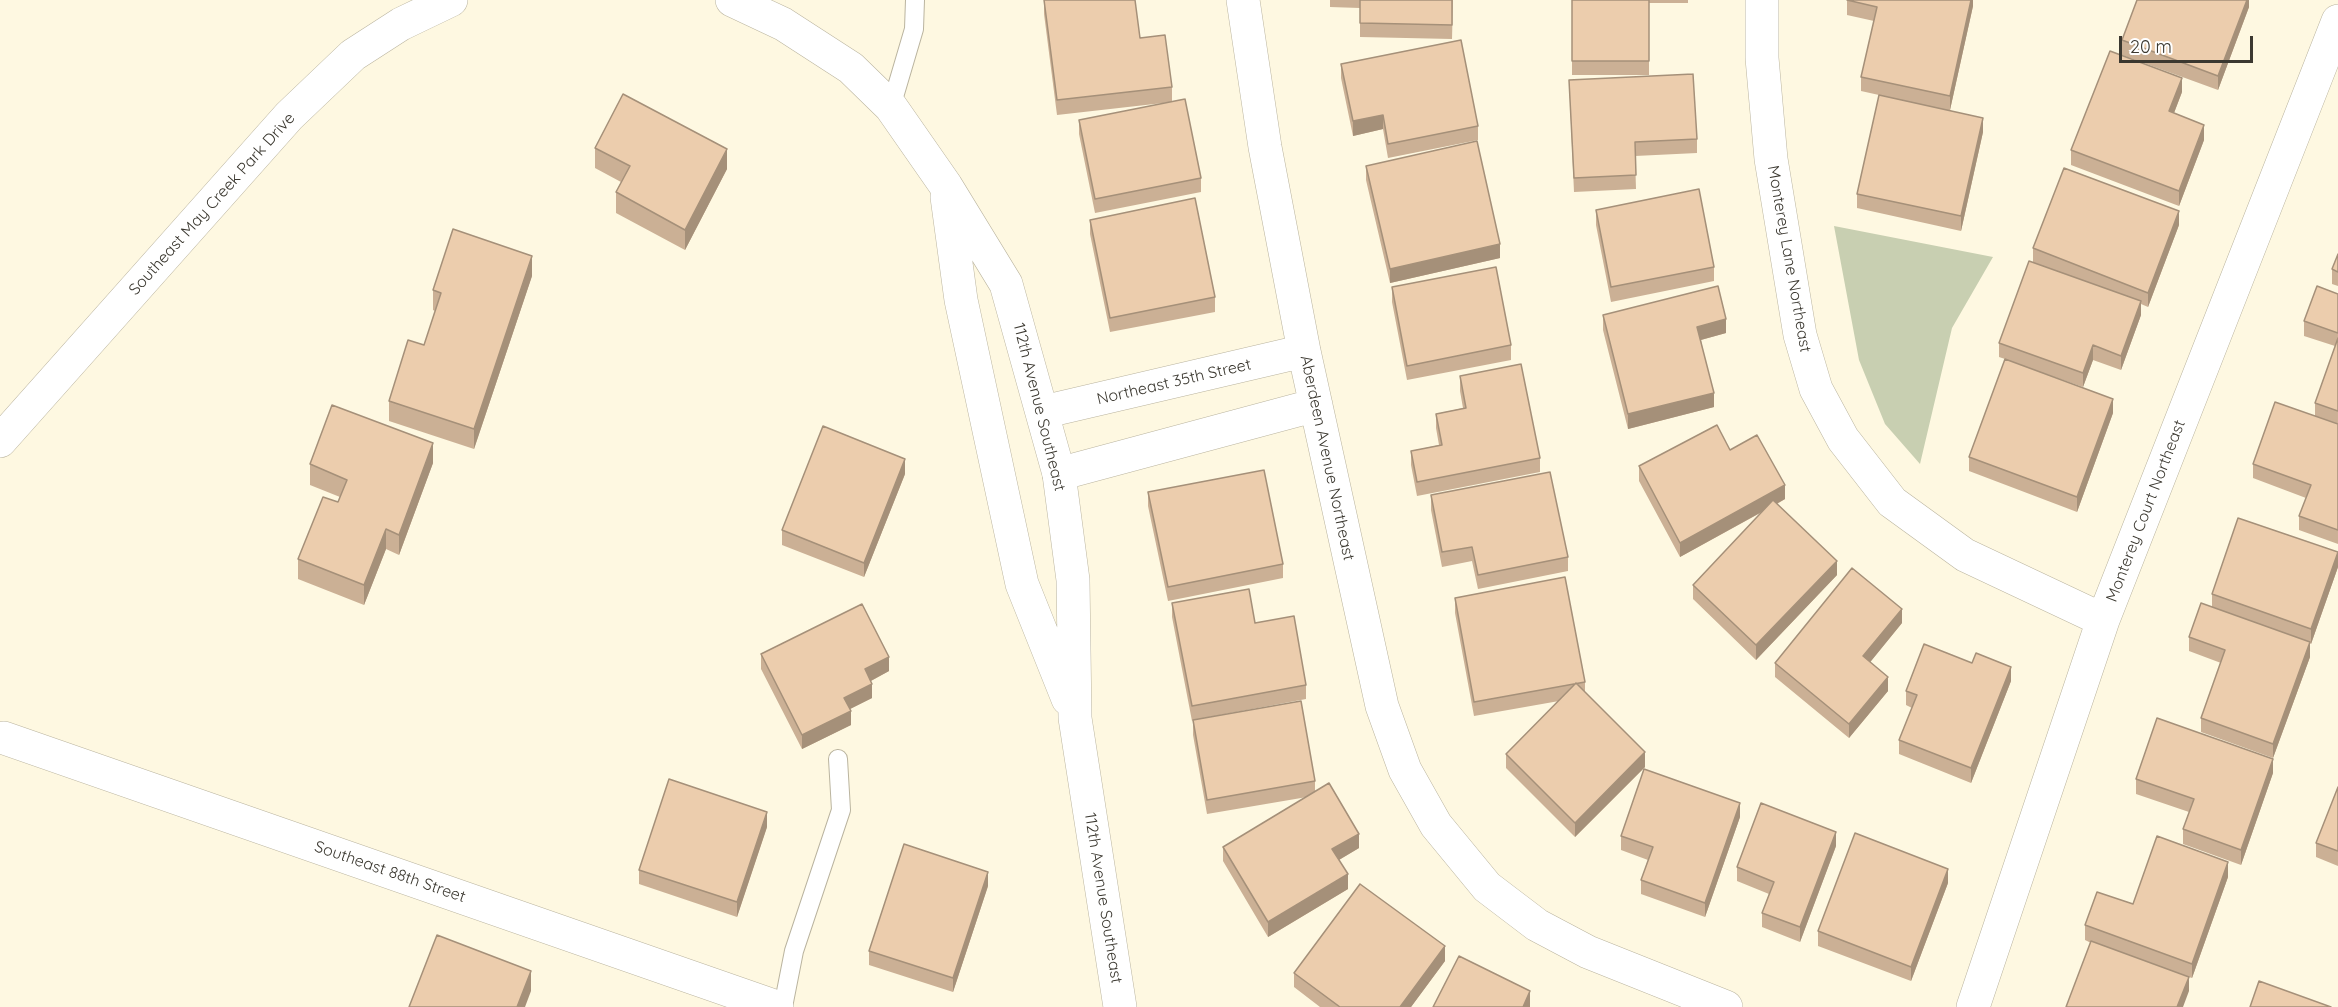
<!DOCTYPE html>
<style>
body{margin:0}
#map{position:relative;width:2338px;height:1007px;overflow:hidden;background:#fef8e1;font-family:Quicksand,sans-serif}
canvas{display:block}
.scale{position:absolute;left:2119px;top:36px;width:134px;height:27px;box-sizing:border-box;border:3px solid #3b3830;border-top:0;padding-left:8px;font-size:18px;line-height:21px;white-space:nowrap;color:#3b3830;-webkit-text-stroke:4px #fff;paint-order:stroke}
</style>
<div id="map">
<canvas width="2338" height="1007"></canvas>
<div class="scale">20 m</div>
</div>
<script>
const context = document.querySelector('canvas').getContext('2d');
context.lineJoin = 'round';
function fillPath(path, color) {
  context.fillStyle = color;
  context.fill(path, 'evenodd');
}
function poly(rows) {
  const path = new Path2D();
  for (const r of rows) {
    path.moveTo(r[0], r[1]);
    for (let i = 2; i < r.length; i += 2) path.lineTo(r[i], r[i + 1]);
  }
  return path;
}
function strokePath(path, color, width, dash) {
  context.strokeStyle = color;
  context.lineWidth = width;
  context.lineCap = dash ? 'butt' : 'round';
  context.setLineDash(dash || []);
  context.stroke(path);
}
function drawText(font, color, halo, rows, align = 'center') {
  context.font = font + ' Quicksand,sans-serif';
  context.lineWidth = 6;
  context.setLineDash([]);
  context.textBaseline = 'middle';
  context.strokeStyle = halo;
  context.fillStyle = color;
  for (const [text, x, y, turn = 0] of rows) {
    context.save();
    context.translate(x, y);
    context.rotate((+turn || 0) * Math.PI / 180);
    context.textAlign = isNaN(turn) ? turn : align;
    if (halo) context.strokeText(text, 0, 0);
    context.fillText(text, 0, 0);
    context.restore();
  }
}
const green = poly([
 [1834,226,1993,257,1952,328,1920,464,1885,424,1859,360]
]);
const lane = poly([
 [891,107,914,29,915,0],
 [783,1007,794,951,841,810,838,759]
]);
const street = poly([
 [1243,0,1265,147,1304,351,1382,706,1405,770,1436,825,1487,887,1537,925,1588,952,1726,1007],
 [1762,0,1762,58,1771,159,1800,335,1816,389,1843,439,1892,502,1965,555,2103,620],
 [1043,412,1304,351],
 [1059,474,1316,405],
 [4,738,777,1007],
 [1973,1007,2103,620,2338,21]
]);
const secondary = poly([
 [732,0,783,24,851,68,891,107,946,186,1006,284,1059,474,1073,580,1075,718,1120,1007],
 [947,197,961,300,1022,584,1068,699],
 [0,441,289,116,353,55,401,24,451,0]
]);
const wall = poly([
 [1044,0,1140,38,1172,87,1172,102,1057,115,1044,14],
 [1330,0,1453,0,1452,39,1360,37,1360,8,1330,7],
 [1572,0,1688,0,1688,3,1649,3,1649,75,1572,75],
 [1847,0,1973,0,1973,6,1950,110,1983,132,1961,231,1857,208,1857,194,1879,95,1861,91,1861,77,1874,21,1847,15],
 [2249,0,2249,7,2218,90,2122,55,2122,40],
 [1341,64,1478,126,1478,140,1388,158,1383,129,1353,136,1341,78],
 [1569,80,1697,139,1697,153,1635,156,1636,189,1574,192],
 [2182,92,2174,113,2204,140,2179,206,2071,165,2071,150],
 [1079,120,1201,178,1201,192,1095,213,1079,134],
 [595,148,727,169,685,250,616,213,616,192,621,182,595,168],
 [1366,166,1500,258,1390,283,1366,180],
 [1596,210,1714,267,1714,281,1611,302,1596,225],
 [1090,220,1215,297,1215,312,1110,332,1090,234],
 [2179,225,2148,307,2141,304,2141,315,2121,370,2093,360,2083,387,2023,366,2113,413,2077,512,1969,471,1969,457,2005,359,1999,357,1999,343,2033,262,2033,248],
 [2338,254,2338,286,2332,284,2332,269],
 [532,276,474,449,389,421,389,401,424,345,435,311,433,310,433,290],
 [1392,287,1511,345,1511,360,1407,380,1392,302],
 [2338,294,2338,544,2299,530,2299,516,2306,498,2253,478,2253,464,2315,416,2315,403,2335,346,2304,336,2304,321],
 [1603,315,1726,333,1701,340,1714,407,1628,429,1603,330],
 [1460,376,1540,458,1540,472,1417,496,1411,465,1411,451,1439,445,1436,428,1436,414,1463,408,1460,391],
 [1730,450,1785,499,1777,504,1837,575,1756,660,1693,599,1693,585,1762,512,1680,557,1639,481,1639,466],
 [433,463,399,555,386,549,364,605,298,579,298,559,338,502,340,497,310,485,310,464],
 [905,474,864,577,782,545,782,530],
 [1148,492,1283,564,1283,578,1168,601,1148,506],
 [1431,495,1568,557,1568,571,1478,589,1472,561,1442,567,1431,510],
 [2338,552,2338,567,2311,644,2310,643,2310,657,2273,758,2201,732,2201,718,2221,663,2189,651,2189,637,2212,607,2212,594],
 [1455,598,1585,682,1585,692,1645,767,1575,837,1506,768,1506,754,1559,701,1474,716,1455,613],
 [1172,603,1255,623,1306,685,1306,699,1204,718,1315,781,1315,792,1359,848,1339,860,1348,889,1268,937,1223,861,1223,847,1307,797,1207,814,1193,735,1193,720,1192,721,1172,617],
 [1902,623,1870,662,1888,691,1849,738,1775,677,1775,663],
 [761,654,889,671,871,681,872,698,850,709,851,725,802,749,761,669],
 [2011,681,1971,783,1899,754,1899,740,1912,708,1906,705,1906,691],
 [2273,773,2241,865,2183,844,2183,829,2189,812,2136,794,2136,779],
 [2338,787,2338,866,2316,857,2316,843],
 [1740,817,1705,917,1641,894,1641,880,1648,860,1621,850,1621,836],
 [767,827,737,917,639,884,639,870],
 [1836,846,1800,942,1762,927,1762,913,1769,894,1737,881,1737,867],
 [2228,877,2192,978,2189,977,2189,991,2085,940,2085,925,2133,904],
 [1948,883,1911,981,1818,946,1818,931],
 [988,886,953,992,869,965,869,951],
 [1445,961,1411,1007,1320,1007,1294,987,1294,973]
]);
const shadedWall = poly([
 [1971,0,1973,0,1973,6,1950,110,1950,96],
 [2247,0,2249,0,2249,7,2218,90,2218,76],
 [2182,78,2182,92,2169,126,2169,111],
 [1383,115,1383,129,1353,136,1353,121],
 [1983,118,1983,132,1961,231,1961,216],
 [2204,125,2204,140,2179,206,2179,191],
 [727,149,727,169,685,250,685,230],
 [2179,211,2179,225,2148,307,2148,293],
 [1500,244,1500,258,1390,283,1390,269],
 [532,256,532,276,474,449,474,429],
 [2141,301,2141,315,2121,370,2121,356],
 [1726,319,1726,333,1697,341,1697,327],
 [2093,345,2093,360,2083,387,2083,373],
 [1714,393,1714,407,1628,429,1628,414],
 [2113,399,2113,413,2077,512,2077,497],
 [433,443,433,463,399,555,399,535],
 [905,459,905,474,864,577,864,563],
 [1785,485,1785,499,1680,557,1680,543],
 [386,529,386,549,364,605,364,585],
 [2338,552,2338,567,2311,644,2311,629],
 [1837,561,1837,575,1756,660,1756,645],
 [1902,609,1902,623,1863,671,1863,656],
 [2310,642,2310,657,2273,758,2273,744],
 [889,657,889,671,865,684,865,669],
 [2011,667,2011,681,1971,783,1971,768],
 [1888,677,1888,691,1849,738,1849,724],
 [872,684,872,698,844,712,844,698],
 [851,711,851,725,802,749,802,735],
 [1645,752,1645,767,1575,837,1575,823],
 [2273,759,2273,773,2241,865,2241,850],
 [1740,803,1740,817,1705,917,1705,903],
 [767,812,767,827,737,917,737,902],
 [1836,832,1836,846,1800,942,1800,927],
 [1359,834,1359,848,1332,864,1332,849],
 [2228,862,2228,877,2192,978,2192,964],
 [1948,869,1948,883,1911,981,1911,967],
 [988,872,988,886,953,992,953,978],
 [1348,874,1348,889,1268,937,1268,922],
 [1445,946,1445,961,1411,1007,1400,1007],
 [531,971,531,991,525,1007,517,1007],
 [2189,977,2189,991,2183,1007,2177,1007],
 [1530,991,1530,1007,1523,1007]
]);
const building = poly([
 [1044,0,1135,0,1140,38,1165,35,1172,87,1057,100,1044,0],
 [1360,0,1452,0,1452,25,1360,23,1360,0],
 [1572,0,1649,0,1649,61,1572,61,1572,0],
 [1847,0,1971,0,1950,96,1861,77,1877,7,1847,0],
 [2137,0,2247,0,2218,76,2122,40,2137,0],
 [1461,40,1478,126,1388,144,1383,115,1353,121,1341,64,1461,40],
 [2110,51,2182,78,2169,111,2204,125,2179,191,2071,150,2110,51],
 [1693,74,1697,139,1635,142,1636,175,1574,178,1569,80,1693,74],
 [623,94,727,149,685,230,616,192,630,166,595,148,623,94],
 [1879,95,1983,118,1961,216,1857,194,1879,95],
 [1185,99,1201,178,1095,199,1079,120,1185,99],
 [1477,141,1500,244,1390,269,1366,166,1477,141],
 [2064,168,2179,211,2148,293,2033,248,2064,168],
 [1699,189,1714,267,1611,287,1596,210,1699,189],
 [1195,198,1215,297,1110,318,1090,220,1195,198],
 [453,229,532,256,474,429,389,401,408,340,424,345,441,293,433,290,453,229],
 [2338,254,2338,272,2332,269,2338,254],
 [2029,261,2141,301,2121,356,2093,345,2083,373,1999,343,2029,261],
 [1496,267,1511,345,1407,366,1392,287,1496,267],
 [1718,286,1726,319,1697,327,1714,393,1628,414,1603,315,1718,286],
 [2317,286,2338,294,2338,333,2304,321,2317,286],
 [2338,338,2338,411,2315,403,2338,338],
 [2005,359,2113,399,2077,497,1969,457,2005,359],
 [1521,364,1540,458,1417,482,1411,451,1442,445,1436,414,1466,408,1460,376,1521,364],
 [2275,402,2338,424,2338,530,2299,516,2311,485,2253,464,2275,402],
 [332,405,433,443,399,535,386,529,364,585,298,559,323,497,338,502,347,480,310,464,332,405],
 [1717,425,1730,450,1757,435,1785,485,1680,543,1639,466,1717,425],
 [823,426,905,459,864,563,782,530,823,426],
 [1264,470,1283,564,1168,587,1148,492,1264,470],
 [1550,472,1568,557,1478,575,1472,547,1442,552,1431,495,1550,472],
 [1773,500,1837,561,1756,645,1693,585,1773,500],
 [2238,518,2338,552,2311,629,2212,594,2238,518],
 [1852,568,1902,609,1863,656,1888,677,1849,724,1775,663,1852,568],
 [1565,577,1585,682,1474,702,1455,598,1565,577],
 [1249,589,1255,623,1294,616,1306,685,1192,706,1172,603,1249,589],
 [2201,603,2310,642,2273,744,2201,718,2225,650,2189,637,2201,603],
 [862,604,889,657,865,669,872,684,844,698,851,711,802,735,761,654,862,604],
 [1924,644,1972,663,1976,653,2011,667,1971,768,1899,740,1917,695,1906,691,1924,644],
 [1576,683,1645,752,1575,823,1506,754,1576,683],
 [1301,701,1315,781,1207,800,1193,720,1301,701],
 [2157,718,2273,759,2241,850,2183,829,2194,799,2136,779,2157,718],
 [1644,769,1740,803,1705,903,1641,880,1653,847,1621,836,1644,769],
 [669,779,767,812,737,902,639,870,669,779],
 [1329,783,1359,834,1332,849,1348,874,1268,922,1223,847,1329,783],
 [2338,787,2338,851,2316,843,2338,787],
 [1761,803,1836,832,1800,927,1762,913,1774,882,1737,867,1761,803],
 [1855,833,1948,869,1911,967,1818,931,1855,833],
 [2157,836,2228,862,2192,964,2085,925,2097,892,2133,904,2157,836],
 [904,844,988,872,953,978,869,951,904,844],
 [1360,884,1445,946,1400,1007,1340,1007,1294,973,1360,884],
 [437,935,531,971,517,1007,409,1007,437,935],
 [2091,941,2189,977,2177,1007,2066,1007,2091,941],
 [1459,956,1530,991,1523,1007,1433,1007,1459,956],
 [2259,981,2331,1007,2250,1007,2259,981]
]);
const streetNames = [
 ["Southeast May Creek Park Drive",212,204,-48],
 ["Monterey Lane Northeast",1789,259,80],
 ["Northeast 35th Street",1174,382,-13],
 ["112th Avenue Southeast",1039,407,76],
 ["Aberdeen Avenue Northeast",1327,458,78],
 ["Monterey Court Northeast",2146,511,-69],
 ["Southeast 88th Street",390,872,19],
 ["112th Avenue Southeast",1103,898,81]
];
fillPath(green, '#c8cfb1');
strokePath(lane, '#bab49f', 20);
strokePath(street, '#bab49f', 34);
strokePath(secondary, '#bab49f', 34);
strokePath(lane, '#fff', 18);
strokePath(street, '#fff', 33);
strokePath(secondary, '#fff', 33);
fillPath(wall, '#cbb095');
fillPath(shadedWall, '#a59079');
fillPath(building, '#eccdad');
strokePath(building, '#a59079', 1.5);
drawText('16px', '#3b3830', '#fff', streetNames);
</script>
